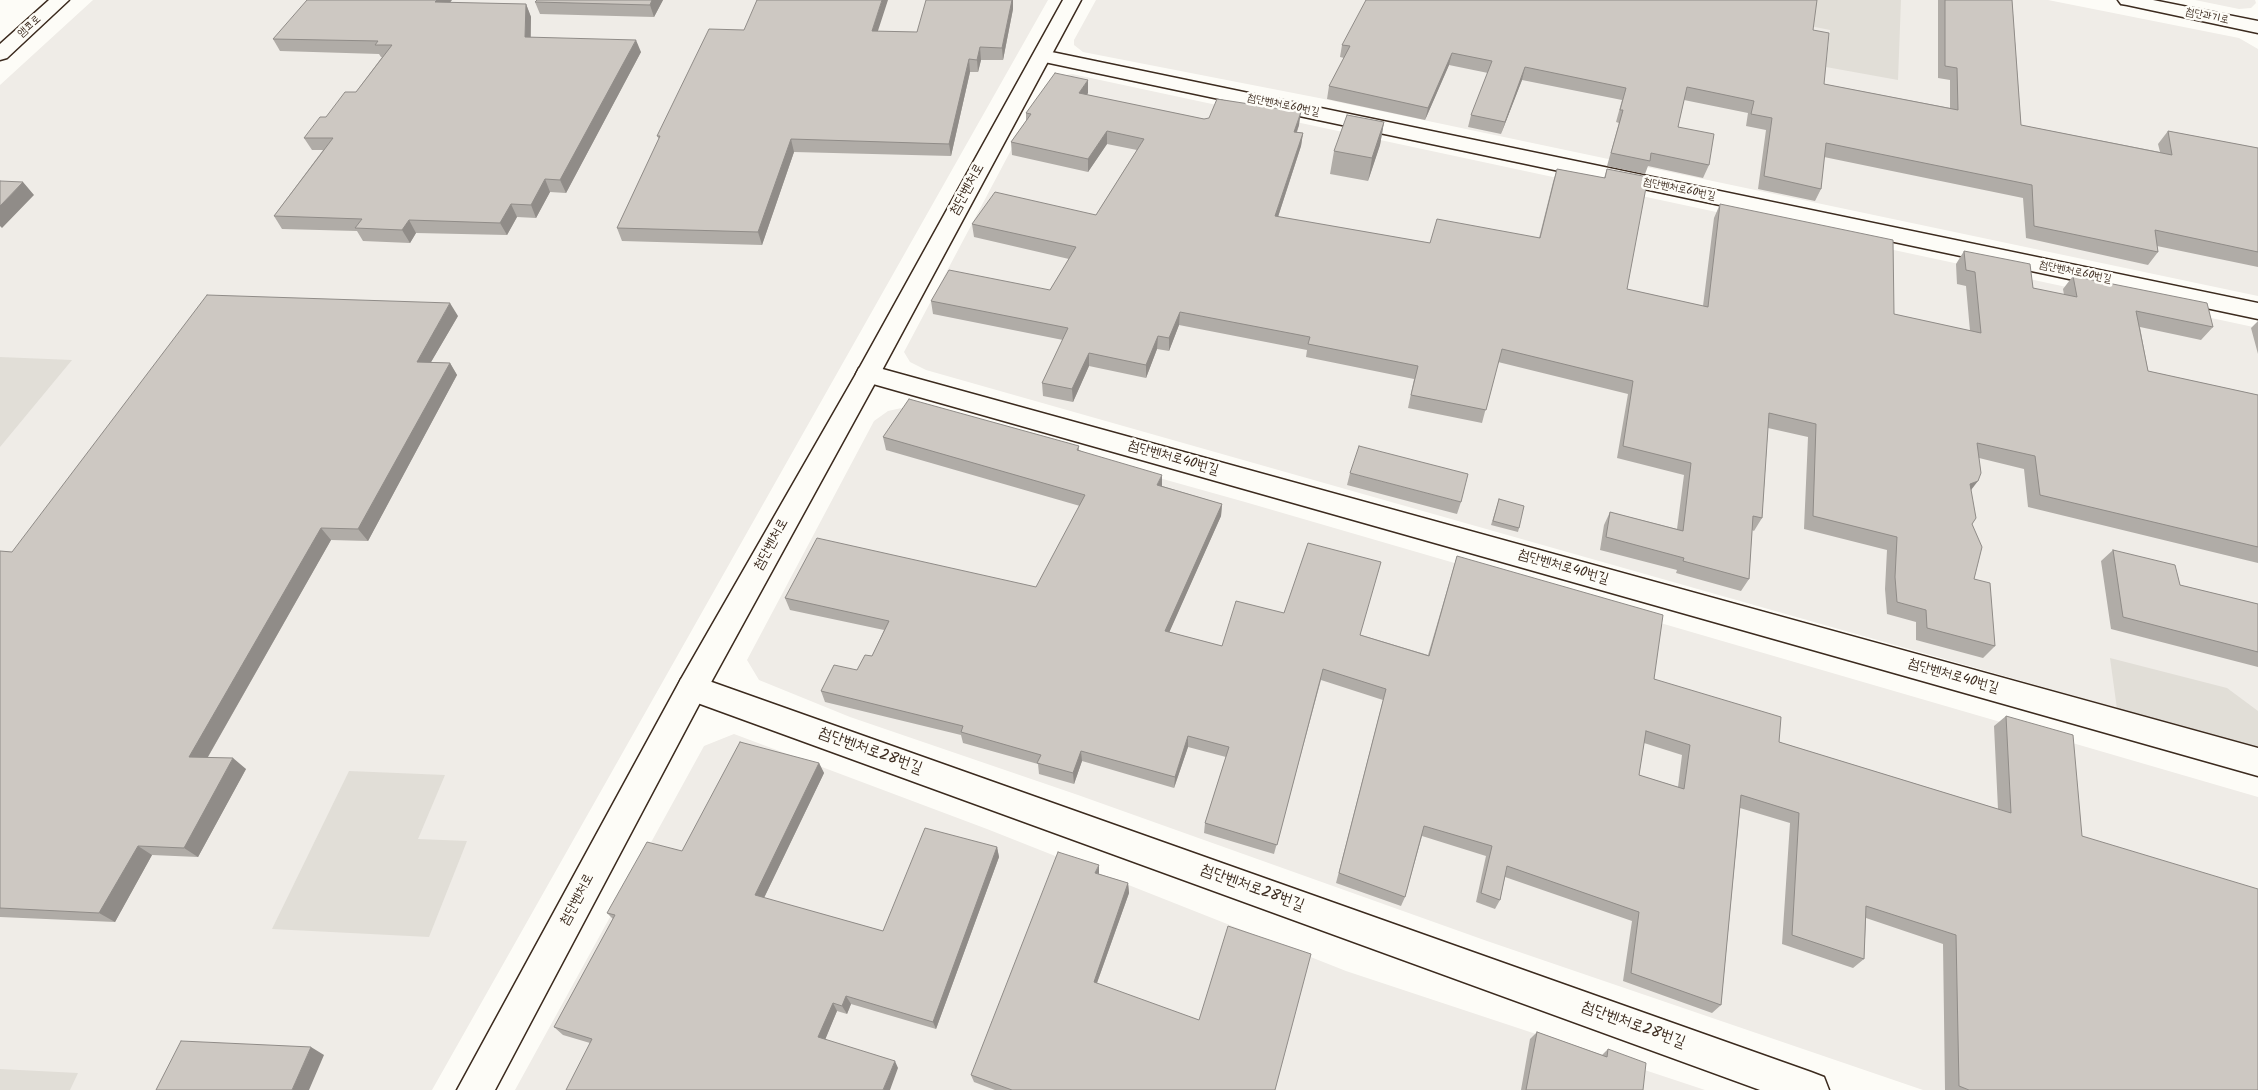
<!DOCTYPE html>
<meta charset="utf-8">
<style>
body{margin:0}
canvas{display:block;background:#fdfcf7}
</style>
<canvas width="2258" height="1090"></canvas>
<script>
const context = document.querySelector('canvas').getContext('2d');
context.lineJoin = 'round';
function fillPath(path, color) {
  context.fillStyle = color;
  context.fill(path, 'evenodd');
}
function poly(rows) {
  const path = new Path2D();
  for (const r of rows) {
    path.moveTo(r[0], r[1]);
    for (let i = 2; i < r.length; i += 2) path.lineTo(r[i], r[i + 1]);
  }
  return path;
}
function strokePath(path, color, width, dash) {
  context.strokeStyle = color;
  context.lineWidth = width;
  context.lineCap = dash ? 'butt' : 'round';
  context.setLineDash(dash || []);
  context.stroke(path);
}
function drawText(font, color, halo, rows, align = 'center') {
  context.font = font + ' Kalam,"Poor Story",sans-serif';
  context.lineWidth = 5;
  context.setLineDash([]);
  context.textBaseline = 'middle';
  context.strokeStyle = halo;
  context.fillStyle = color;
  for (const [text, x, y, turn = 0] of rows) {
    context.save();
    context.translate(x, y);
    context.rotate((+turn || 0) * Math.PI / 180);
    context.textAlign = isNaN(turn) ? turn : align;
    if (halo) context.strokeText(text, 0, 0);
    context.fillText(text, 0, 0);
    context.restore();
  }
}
const built = poly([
 [93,0,1048,0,432,1090,0,1090,0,85],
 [1096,0,2048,0,2239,38,2258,49,2258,296,1319,98,1083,52,1074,45,1074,40],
 [2195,0,2255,0,2256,3,2251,8,2239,9],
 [1072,74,2258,328,2258,748,926,370,910,362,904,352,1045,86,1055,77],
 [906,407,1245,502,2258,797,2258,1090,1923,1090,1487,941,1078,795,850,717,759,680,747,660,874,421,888,411],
 [734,734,987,829,1346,971,1705,1090,515,1090,704,746]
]);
const green = poly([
 [1788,0,1901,0,1898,80,1826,67,1830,30,1785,21],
 [0,357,72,360,0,447],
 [2110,658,2227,688,2258,711,2258,748,2117,709],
 [349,771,445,775,418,839,467,841,429,937,272,929],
 [0,1069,78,1073,70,1090,0,1090]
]);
const street = poly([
 [1042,50,2258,303,2258,319,1035,60,1033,56,1035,52,1042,50],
 [868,365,2258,748,2258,776,859,380,856,374,859,368,868,365],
 [692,675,1811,1072,1824,1077,1829,1090,1760,1090,681,697,677,688,681,679,692,675]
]);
const secondary = poly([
 [49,0,69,0,7,58,0,60,0,44,49,0],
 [1063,0,1081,0,880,374,703,697,495,1090,457,1090,681,679,856,374,1063,0],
 [2118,0,2153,0,2258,21,2258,33,2127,5,2121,4,2118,0]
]);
const wall = poly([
 [537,0,663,0,654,17,540,14,535,2],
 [1013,0,1013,9,1003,60,981,60,978,72,970,72,951,156,794,152,762,245,622,241,617,228,659,139,657,136,744,30,917,32],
 [1938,0,2012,0,2021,125,2160,152,2158,144,2168,131,2258,148,2258,267,2157,246,2158,252,2148,265,2026,238,2023,198,1824,157,1821,189,1815,201,1758,189,1766,130,1746,126,1748,113,1684,100,1678,127,1709,165,1703,178,1648,166,1645,174,1607,166,1619,123,1616,122,1622,100,1522,80,1501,134,1468,127,1471,115,1488,73,1449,65,1425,120,1327,99,1329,86,1344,58,1340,57,1342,45,1813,30,1824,84,1950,108,1950,80,1938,78],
 [450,3,526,4,531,17,531,37,641,52,566,193,550,192,536,218,517,217,507,235,416,233,410,243,363,241,357,231,282,229,274,216,323,150,312,150,304,138,326,117,356,92,382,57,381,57,379,54,280,51,273,39],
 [1088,93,1087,95,1204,119,1299,125,1297,132,1303,133,1301,146,1278,217,1430,243,1539,238,1553,182,1557,169,1604,178,1607,169,1627,289,1703,306,1714,218,1720,204,1894,314,1970,331,1966,286,1957,284,1956,264,1964,251,2033,288,2064,295,2063,289,2073,276,2213,327,2201,340,2140,327,2148,371,2258,395,2258,563,2028,507,2024,469,1979,458,1971,491,1974,579,1995,646,1983,658,1916,640,1916,622,1887,614,1885,589,1887,550,1804,529,1808,437,1768,428,1762,518,1754,531,1752,530,1749,579,1741,591,1676,573,1677,570,1600,550,1604,525,1610,512,1677,529,1684,475,1617,458,1628,394,1498,362,1482,423,1408,408,1414,379,1306,357,1307,350,1179,325,1169,351,1157,349,1146,378,1089,366,1073,402,1043,396,1042,383,1063,340,933,314,931,301,1050,290,1069,259,974,237,972,224,1096,215,1137,150,1107,144,1088,172,1012,155,1011,142,1026,121,1026,113],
 [1384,122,1380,145,1368,181,1330,174,1334,151],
 [458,316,431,362,450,363,457,375,368,541,331,540,208,757,246,769,198,857,152,855,115,922,0,917,0,551,12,552],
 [2258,321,2258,354,2251,328],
 [883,437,1079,446,1079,450,1162,486,1222,504,1221,516,1169,632,1222,646,1361,635,1428,655,1457,556,1654,679,1779,742,1998,809,1994,726,2006,716,2082,836,2258,1090,1945,1090,1943,944,1866,918,1864,959,1853,968,1782,944,1790,823,1740,808,1721,1005,1712,1013,1623,981,1632,921,1505,877,1500,900,1495,909,1476,902,1486,856,1422,836,1405,897,1401,906,1336,883,1383,700,1321,680,1274,854,1204,833,1205,823,1226,757,1188,747,1174,788,1082,761,1074,784,1039,774,1038,764,963,743,961,735,825,702,821,691,857,670,872,656,884,630,790,610,785,598,1036,587,1080,506,886,450],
 [1644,743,1682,755,1678,787,1639,775],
 [1350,473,1461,502,1457,514,1347,485],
 [1499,499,1519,528,1518,532,1491,525],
 [2113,550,2180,585,2258,604,2258,667,2111,629,2101,561],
 [819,763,824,773,764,898,883,931,997,847,999,857,936,1029,851,1004,847,1014,837,1011,825,1039,898,1068,590,1043,563,1035,554,1027,613,919,607,913,682,851],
 [1099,874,1128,883,1129,893,1097,983,1275,1090,995,1090,974,1082,971,1075],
 [1537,1032,1602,1055,1608,1049,1643,1090,1521,1090,1530,1039]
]);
const shadedWall = poly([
 [437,0,452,0,441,15,435,2],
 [652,0,663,0,654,17,650,5],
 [882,0,888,0,874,43,872,31],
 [1012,0,1013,0,1013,9,1003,60,1002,48],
 [526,4,531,17,530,49,525,37],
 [636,40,641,52,566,193,560,180],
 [980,47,981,60,978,72,977,60],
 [1452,53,1449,65,1425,120,1428,108],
 [969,59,970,72,951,156,949,144],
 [1525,67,1522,80,1501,134,1505,122],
 [1088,80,1088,93,1079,106,1079,93],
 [1301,112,1299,125,1292,145,1294,132],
 [1384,122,1380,145,1368,181,1372,158],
 [1107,131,1107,144,1088,172,1088,159],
 [1303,133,1301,146,1274,229,1275,216],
 [791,139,794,152,762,245,758,232],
 [545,179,550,192,536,218,531,205],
 [23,182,34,195,2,228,0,226,0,206],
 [511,204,517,217,507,235,500,223],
 [409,220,416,233,410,243,402,230],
 [450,303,458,316,424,374,417,362],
 [1180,312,1179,325,1169,351,1169,338],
 [1158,336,1157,349,1146,378,1146,365],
 [1089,353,1089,366,1073,402,1072,389],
 [450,363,457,375,368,541,358,529],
 [1162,475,1162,487,1157,485],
 [1978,481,1968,494,1970,484],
 [1222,504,1221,516,1165,642,1165,631],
 [321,528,331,540,202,767,189,757],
 [1188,736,1188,747,1174,788,1175,777],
 [1081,751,1082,761,1074,784,1073,773],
 [233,758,246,769,198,857,184,848],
 [819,763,824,773,761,904,755,895],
 [138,846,152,855,115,922,99,913],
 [997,847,999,857,936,1029,933,1022],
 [1099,865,1099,874,1095,873],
 [1128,883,1129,893,1094,991,1094,982],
 [846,996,851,1004,847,1014,842,1006],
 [833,1003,837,1011,823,1045,818,1037],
 [311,1047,324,1055,309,1090,292,1090],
 [895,1061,898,1068,890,1090,883,1090]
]);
const building = poly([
 [307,0,437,0,435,2,526,4,525,37,636,40,560,180,545,179,531,205,511,204,500,223,409,220,402,230,355,228,362,219,274,216,333,138,304,138,320,117,326,117,345,92,356,92,392,45,375,45,378,41,273,39,307,0],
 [537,0,652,0,650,5,535,2,537,0],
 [757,0,882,0,872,31,917,32,926,0,1012,0,1002,48,980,47,977,60,969,59,949,144,791,139,758,232,617,228,660,136,657,136,709,29,744,30,757,0],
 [1366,0,1817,0,1813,30,1829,33,1824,84,1958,110,1957,68,1945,66,1945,0,2012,0,2021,125,2172,155,2168,131,2258,148,2258,252,2155,230,2158,252,2034,226,2032,185,1826,143,1821,189,1764,176,1772,118,1751,114,1754,101,1687,87,1678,127,1714,134,1709,165,1651,153,1650,161,1611,153,1623,110,1620,110,1626,88,1525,67,1505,122,1471,115,1492,61,1452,53,1428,108,1329,86,1350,46,1342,45,1366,0],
 [1055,73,1088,80,1079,93,1204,119,1209,118,1217,99,1301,112,1294,132,1303,133,1275,216,1430,243,1437,219,1540,238,1557,169,1605,178,1607,169,1648,177,1627,289,1708,307,1720,204,1893,240,1894,314,1981,333,1975,272,1966,270,1964,251,2030,264,2033,288,2077,297,2073,276,2207,303,2213,327,2136,311,2148,371,2258,395,2258,547,2040,495,2035,456,1977,443,1981,473,1978,481,1970,484,1976,518,1972,524,1982,547,1974,579,1990,583,1995,646,1927,628,1926,610,1897,602,1895,577,1897,537,1813,516,1816,424,1769,413,1762,518,1753,516,1749,579,1683,561,1684,558,1606,537,1610,512,1683,531,1691,463,1623,446,1633,381,1502,349,1486,410,1411,395,1418,366,1308,344,1310,337,1180,312,1169,338,1158,336,1146,365,1089,353,1072,389,1042,383,1068,328,931,301,949,270,1050,290,1076,247,972,224,995,192,1096,215,1144,139,1107,131,1088,159,1011,142,1031,114,1026,113,1055,73],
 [1347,115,1384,122,1372,158,1334,151,1347,115],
 [0,181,23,182,0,206,0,181],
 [207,295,450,303,417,362,450,363,358,529,321,528,189,757,233,758,184,848,138,846,99,913,0,908,0,551,12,552,207,295],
 [909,399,1079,446,1077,450,1162,475,1157,485,1222,504,1165,631,1222,646,1236,601,1284,613,1308,543,1381,562,1360,635,1429,656,1457,556,1663,615,1654,679,1781,717,1779,742,2011,813,2006,716,2073,735,2082,836,2258,889,2258,1090,1969,1090,1959,1086,1956,935,1866,906,1864,959,1792,935,1799,813,1741,795,1721,1005,1631,973,1639,912,1507,866,1500,900,1481,893,1492,846,1424,826,1405,897,1339,873,1386,689,1323,669,1277,845,1205,823,1229,747,1188,736,1175,777,1081,751,1073,773,1037,763,1041,755,961,732,963,726,821,691,834,665,857,670,865,655,872,656,889,621,785,598,817,538,1036,587,1085,495,883,437,909,399],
 [1646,731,1690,745,1684,789,1639,775,1646,731],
 [1359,446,1468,474,1461,502,1350,473,1359,446],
 [1499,499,1524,506,1519,528,1493,521,1499,499],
 [2113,550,2175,565,2180,585,2258,604,2258,652,2123,617,2113,550],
 [740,742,819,763,755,895,883,931,925,828,997,847,933,1022,846,996,842,1006,833,1003,818,1037,895,1061,883,1090,566,1090,592,1039,554,1027,615,915,607,913,647,842,682,851,740,742],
 [1058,852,1099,865,1095,873,1128,883,1094,982,1199,1020,1228,926,1311,954,1275,1090,1012,1090,971,1075,1058,852],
 [1537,1032,1607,1057,1608,1049,1646,1063,1643,1090,1526,1090,1537,1032],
 [181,1041,311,1047,292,1090,156,1090,181,1041]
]);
const farStreetnames = [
 ["첨단과기로",2207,17,12],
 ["앰코로",30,27,-42],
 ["첨단벤처로60번길",1283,106,12],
 ["첨단벤처로60번길",1679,190,12],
 ["첨단벤처로60번길",2075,273,12]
];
const streetNames = [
 ["첨단벤처로",968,190,-61],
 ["첨단벤처로40번길",1173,459,16],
 ["첨단벤처로",772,545,-61],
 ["첨단벤처로40번길",1563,568,16],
 ["첨단벤처로40번길",1953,677,16],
 ["첨단벤처로",578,900,-62]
];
const nearStreetnames = [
 ["첨단벤처로28번길",870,752,20],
 ["첨단벤처로28번길",1252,889,20],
 ["첨단벤처로28번길",1633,1026,20]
];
fillPath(built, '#efece7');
fillPath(green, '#e1ded7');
strokePath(street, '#3b2a1e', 3);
strokePath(secondary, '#3b2a1e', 3);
fillPath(street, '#fdfcf7');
fillPath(secondary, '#fdfcf7');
fillPath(wall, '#b0aca7');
fillPath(shadedWall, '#908c88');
fillPath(building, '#cdc8c2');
strokePath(building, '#908c88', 1);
drawText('11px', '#3b2a1e', '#fdfcf7', farStreetnames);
drawText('14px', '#3b2a1e', '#fdfcf7', streetNames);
drawText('16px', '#3b2a1e', '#fdfcf7', nearStreetnames);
</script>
